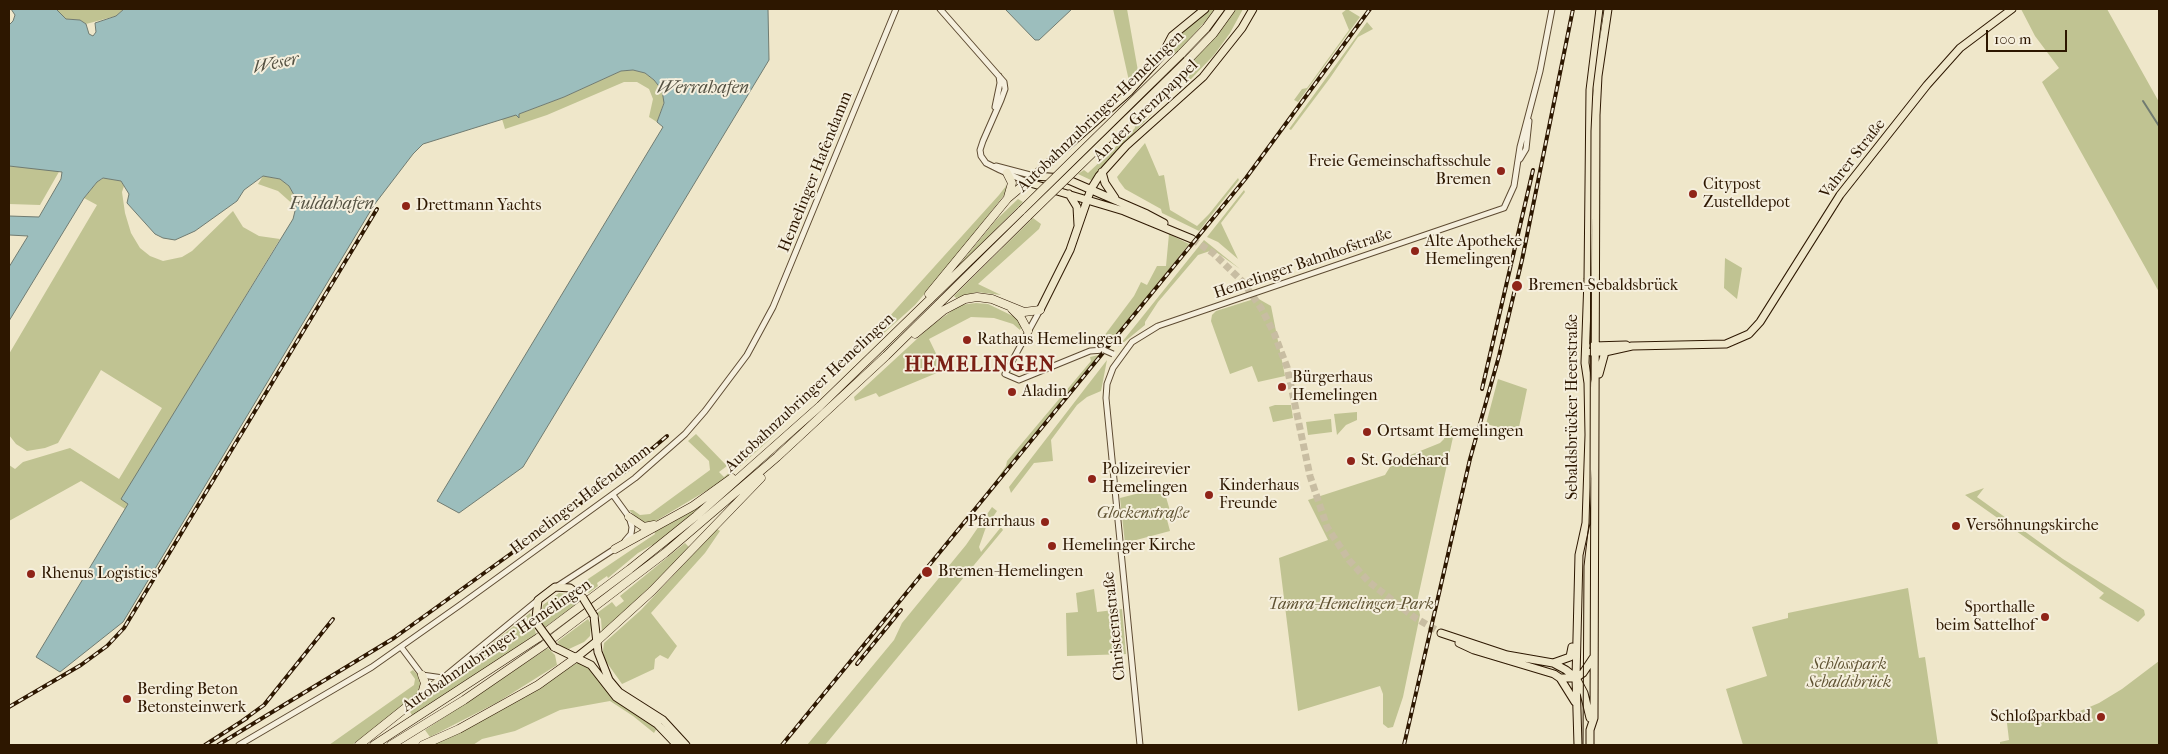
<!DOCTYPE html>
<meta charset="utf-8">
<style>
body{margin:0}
#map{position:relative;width:2168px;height:754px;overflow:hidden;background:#efe7ca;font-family:"IM FELL French Canon",serif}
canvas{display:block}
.frame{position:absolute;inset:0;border:10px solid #2d1700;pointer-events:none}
.scale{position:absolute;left:1986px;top:30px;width:81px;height:22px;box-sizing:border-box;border:2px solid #2d1700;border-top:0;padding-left:6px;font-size:15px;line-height:18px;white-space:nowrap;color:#2d1700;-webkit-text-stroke:4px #f5efdd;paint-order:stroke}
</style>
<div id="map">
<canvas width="2168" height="754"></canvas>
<div class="frame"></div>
<div class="scale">100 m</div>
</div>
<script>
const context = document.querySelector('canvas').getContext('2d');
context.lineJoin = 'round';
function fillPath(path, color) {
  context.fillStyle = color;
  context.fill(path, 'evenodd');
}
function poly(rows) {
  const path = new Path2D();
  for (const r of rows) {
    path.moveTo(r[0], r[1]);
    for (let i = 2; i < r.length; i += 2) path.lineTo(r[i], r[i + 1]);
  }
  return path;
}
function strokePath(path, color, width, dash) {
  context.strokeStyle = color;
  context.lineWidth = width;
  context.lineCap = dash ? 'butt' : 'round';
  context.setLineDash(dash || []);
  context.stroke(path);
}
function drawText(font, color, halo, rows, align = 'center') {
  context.font = font + ' "IM FELL French Canon",serif';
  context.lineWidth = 4;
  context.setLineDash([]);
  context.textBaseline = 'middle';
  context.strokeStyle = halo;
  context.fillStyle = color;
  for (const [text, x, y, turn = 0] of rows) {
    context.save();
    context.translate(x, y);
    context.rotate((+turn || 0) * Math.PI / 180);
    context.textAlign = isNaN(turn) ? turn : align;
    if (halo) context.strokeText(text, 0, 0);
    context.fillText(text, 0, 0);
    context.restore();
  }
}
const green = poly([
 [56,9,124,9,116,16,86,24,80,20,66,19],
 [1113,9,1127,9,1138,71,1129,81],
 [1207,9,1216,9,1181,49,1172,55,1168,52,1174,38],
 [1235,9,1243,9,1230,33,1214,55,1191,79,1173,83,1193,65,1191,62,1216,36],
 [1347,9,1360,17,1298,102,1294,100,1302,89,1307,88,1349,30,1342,13],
 [2021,9,2107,9,2159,102,2159,292,2042,82,2059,68,2035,36],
 [1367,22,1373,29,1358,37,1330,78,1291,130,1289,129],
 [633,70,645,73,654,80,662,90,664,102,657,122,649,117,653,99,649,89,637,82,624,82,547,115,505,129,502,119,517,114,518,116,519,114,564,97,621,71],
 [1153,113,1107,161,1093,181,1078,174,1084,170,1088,173,1122,141,1135,128,1134,121,1146,119],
 [1145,143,1159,176,1164,175,1170,210,1197,226,1209,214,1238,178,1239,180,1199,231,1162,213,1161,209,1125,189,1119,181,1117,177],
 [9,166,60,170,40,205,9,204],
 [263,176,280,179,289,186,294,195,296,207,278,191,258,184],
 [104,178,121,181,124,186,122,192,125,213,131,233,140,248,150,256,163,261,182,257,192,251,233,211,243,227,259,236,280,239,122,499,128,503,125,509,81,481,9,521,9,465,15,469,23,462,70,448,119,479,162,408,101,370,58,443,45,448,27,451,16,444,9,435,9,354,97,205,84,198,97,182],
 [1004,180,1007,188,1004,195,951,263,915,305,884,333,879,328,999,195,1006,186],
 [1244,190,1245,192,1221,223,1238,259,1218,242,1207,237],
 [1018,199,1023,202,955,270,996,220],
 [1033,218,1041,224,1039,229,978,284,1001,295,977,292,956,298,954,296],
 [1169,234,1189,244,1109,345,1098,344,1134,296,1141,282,1147,285,1157,266,1166,266],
 [1204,240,1240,269,1216,252,1212,255,1210,251,1198,255,1158,302,1145,322,1145,325,1118,347],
 [1725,258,1742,268,1737,299,1724,288],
 [1257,298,1271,306,1285,376,1258,382,1252,366,1230,374,1211,321,1212,315,1216,311],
 [976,303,988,304,1017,318,1022,326,1020,330,1013,324,994,318,971,317,929,339,944,370,879,397,876,393,855,401,854,397,931,326,960,305],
 [1099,355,1037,431,992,486,1006,466,1007,461,1091,361,1090,357],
 [1107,360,1101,391,1087,397,1077,405,1051,440,1053,461,1034,463,1011,493,1009,487],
 [1498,379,1527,389,1518,432,1486,424],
 [1275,405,1291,405,1293,418,1273,422,1269,407],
 [1357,412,1357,420,1346,425,1337,435,1334,414],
 [1331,419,1332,432,1308,435,1306,422],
 [1446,423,1455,428,1417,602,1420,615,1403,697,1393,727,1388,728,1383,724,1383,694,1380,686,1298,711,1279,558,1328,540,1308,500,1385,475,1393,462,1440,443,1444,439],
 [779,431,726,479,654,522,643,524,629,510,633,510,640,515,650,514,710,470,709,461,688,441,696,434,727,466,719,472,724,477],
 [1163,487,1171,514,1166,516,1170,531,1125,543,1120,498],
 [1984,488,1977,497,2063,559,2144,610,2145,615,2138,622,2099,598,2104,593,1965,495],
 [719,492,651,549,652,545,638,553,608,578,607,576,597,583,598,586,589,593,583,589,588,579,655,534,654,530],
 [992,507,997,511,986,527,979,547,981,552,1001,527,1003,530,825,745,807,745,894,640,902,623,966,545],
 [717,529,720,531,705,553,651,613,677,646,668,659,660,655,655,659,654,669,622,684,605,660,603,651,604,643,641,610],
 [685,543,690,548,602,633,601,619,597,613,612,602,616,607,624,601,620,596],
 [1908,588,1919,658,1925,657,1938,745,1743,745,1726,689,1767,676,1752,627,1788,618,1788,613],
 [1094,589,1097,612,1122,609,1126,654,1067,656,1066,613,1078,612,1076,593],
 [559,593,573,595,578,603,545,627,540,620,543,605],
 [530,613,536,634,413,717,409,710],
 [588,619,591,624,590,636,584,642,569,649,562,647,557,642],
 [548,648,555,655,557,665,498,702,430,737,425,730],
 [2159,661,2159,745,2000,745,2000,742,2009,740,2007,723,2080,711,2099,703,2122,689],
 [578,662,588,666,612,697,657,728,654,733,633,716,610,701,560,710,515,731,482,739,473,745,431,745,539,687],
 [413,670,421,679,422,685,414,697,352,745,329,745,414,685,415,679,410,672]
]);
const water = poly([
 [11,9,56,9,66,19,80,20,86,24,89,34,93,36,96,32,95,23,116,16,124,9,768,9,769,60,523,467,459,513,437,501,663,127,657,122,664,103,662,90,654,80,645,73,633,70,621,71,564,97,519,114,519,118,516,115,423,144,413,154,374,205,123,622,60,672,36,657,128,504,121,499,293,219,296,207,294,195,289,186,280,179,263,176,244,190,237,201,195,231,175,240,163,238,155,234,127,203,129,194,121,181,103,178,97,182,84,198,9,321,9,267,28,236,9,235,9,216,39,217,61,179,62,172,9,166,9,25,13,21,15,15,11,9],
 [1005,9,1072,9,1039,40,1035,40,1005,9]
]);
const stream = poly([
 [2143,101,2159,126]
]);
const majorTunnel = poly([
 [1192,239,1213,253,1243,282,1261,308,1274,333,1287,367,1310,476,1327,527,1349,560,1369,582,1414,617,1441,633]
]);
const minor = poly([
 [940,9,1004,82,1005,89,1001,100,983,141,980,150,981,156,986,163,1000,170,1027,182],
 [995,107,1000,83,999,76],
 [1520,159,1526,149,1529,121],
 [996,166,1034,176],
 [1040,310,1005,374,1019,380,1090,351,1104,350],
 [613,495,629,517,632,527,631,534,625,541],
 [556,587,616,548],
 [401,647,422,675,443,678,538,600],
 [239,745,372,667,460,605,635,478,685,434,705,411,747,355,773,307,896,9],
 [1140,745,1106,398,1107,384,1113,368,1132,342,1158,326,1504,208,1514,186,1520,147,1540,71,1552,9]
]);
const major = poly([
 [1102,172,1105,183,1115,198],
 [1034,176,1064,178,1147,214,1164,223],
 [1027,182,1129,92,1162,55,1172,36,1205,9],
 [1027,182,1124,211,1192,239],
 [1069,194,1077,207,1078,225],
 [1040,310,1070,250,1091,189,1099,176,1126,146,1203,77,1242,28,1253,9],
 [1593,346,1626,345],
 [1591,352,1605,352,1632,346,1726,344,1749,334,1760,322,1840,195,1927,85,1960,48,2012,9],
 [1599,374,1605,352],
 [594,616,598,652,609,680,619,692,663,720,686,745],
 [538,625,536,618,538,600,555,587,570,588,583,598],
 [1441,633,1507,655,1553,663,1566,670,1576,678,1584,693,1590,718],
 [1459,643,1474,650,1554,674,1560,678,1575,702],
 [554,647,591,665,616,697,657,724,677,745],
 [577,657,597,641],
 [1553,663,1570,657,1572,647],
 [1560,678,1576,678,1583,673,1593,658],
 [1578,745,1576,678,1579,555,1586,523,1589,435,1588,383,1585,363,1588,279,1590,90,1600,9],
 [1590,745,1590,730,1594,718,1596,115,1598,76,1608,9]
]);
const highway = poly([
 [1181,54,1206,28,1220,9],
 [1187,61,1213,34,1231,9],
 [1007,173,1012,183,1008,197],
 [929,294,1008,198,1027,182],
 [1012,309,1021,318,1028,331],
 [915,334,944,310,965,299,977,297,992,299,1024,312,1040,310],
 [629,517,644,527,654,525],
 [615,549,693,506,732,478],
 [597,641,652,591,761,478],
 [422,694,425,683,422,675],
 [359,745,443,678],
 [374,745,538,638,630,569,696,516,820,406,1022,210],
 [391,745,464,700,544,645,665,553,777,457,886,356,1028,216],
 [423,745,459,729,538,685,577,657]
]);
const tram = poly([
 [1583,745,1584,566,1589,523,1590,488,1591,131,1593,88,1603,9]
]);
const rail = poly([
 [1482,389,1533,170],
 [857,664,901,610],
 [9,707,81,665,107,646,124,628,377,209],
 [242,721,264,705,333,619],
 [205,745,247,718],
 [218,745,394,638,627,470,667,436],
 [782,745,1246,178,1370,9],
 [1404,745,1470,459,1499,356,1522,260,1573,9]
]);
const minorBridge = poly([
 [1104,350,1113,354]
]);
const majorBridge = poly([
 [583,598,594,616],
 [538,625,554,647]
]);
const highwayBridge = poly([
 [1022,210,1181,54],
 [1028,216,1187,61]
]);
const markers = [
 [1501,171,5,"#8f2418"],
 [1693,194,5,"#8f2418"],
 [406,206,5,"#8f2418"],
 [1415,251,5,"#8f2418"],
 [1517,286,6,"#8f2418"],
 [967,340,5,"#8f2418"],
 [1282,387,5,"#8f2418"],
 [1012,392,5,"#8f2418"],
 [1367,432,5,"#8f2418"],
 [1351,461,5,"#8f2418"],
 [1092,479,5,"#8f2418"],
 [1209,495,5,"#8f2418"],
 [1045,522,5,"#8f2418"],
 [1956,526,5,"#8f2418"],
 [1052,546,5,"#8f2418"],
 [927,572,6,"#8f2418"],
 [31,574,5,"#8f2418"],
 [2045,617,5,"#8f2418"],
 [127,699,5,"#8f2418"],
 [2101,717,5,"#8f2418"]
];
const streetNames = [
 ["An der Grenzpappel",1146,111,-44],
 ["Autobahnzubringer Hemelingen",1101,112,-44],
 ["Vahrer Straße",1853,159,-52],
 ["Hemelinger Hafendamm",816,172,-68],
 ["Hemelinger Bahnhofstraße",1303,264,-19],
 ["Autobahnzubringer Hemelingen",810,393,-43],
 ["Sebaldsbrücker Heerstraße",1573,407,-90],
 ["Hemelinger Hafendamm",581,500,-37],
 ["Christernstraße",1115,626,-96],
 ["Autobahnzubringer Hemelingen",497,646,-34]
];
const poiNames = [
 ["Freie Gemeinschaftsschule",1491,162,"right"],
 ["Bremen",1491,180,"right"],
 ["Citypost",1703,185],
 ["Zustelldepot",1703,203],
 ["Drettmann Yachts",416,206],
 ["Alte Apotheke",1425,242],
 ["Hemelingen",1425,260],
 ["Bremen-Sebaldsbrück",1528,286],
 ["Rathaus Hemelingen",977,340],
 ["Bürgerhaus",1292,378],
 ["Hemelingen",1292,396],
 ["Aladin",1022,392],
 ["Ortsamt Hemelingen",1377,432],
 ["St. Godehard",1361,461],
 ["Polizeirevier",1102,470],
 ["Hemelingen",1102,488],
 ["Kinderhaus",1219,486],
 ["Freunde",1219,504],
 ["Pfarrhaus",1035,522,"right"],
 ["Versöhnungskirche",1966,526],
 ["Hemelinger Kirche",1062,546],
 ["Bremen-Hemelingen",938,572],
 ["Rhenus Logistics",41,574],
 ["Sporthalle",2035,608,"right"],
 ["beim Sattelhof",2035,626,"right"],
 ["Berding Beton",137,690],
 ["Betonsteinwerk",137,708],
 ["Schloßparkbad",2091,717,"right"]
];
const parkNames = [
 ["Glockenstraße",1143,514],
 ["Tamra-Hemelingen-Park",1351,605],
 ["Schlosspark",1849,665],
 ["Sebaldsbrück",1849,683]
];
const waterNames = [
 ["Weser",276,64,-12],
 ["Werrahafen",703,89],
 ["Fuldahafen",332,205]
];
const districtNames = [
 ["HEMELINGEN",980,366]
];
fillPath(green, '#c0c392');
fillPath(water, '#9cbebd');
strokePath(water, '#707b71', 1);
strokePath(stream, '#707b71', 2);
strokePath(majorTunnel, '#c8bda2', 7, [7, 3.5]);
strokePath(minor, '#5e4b32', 7);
strokePath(major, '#2d1700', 9);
strokePath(highway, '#2d1700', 9);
strokePath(minor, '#f5efdd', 5);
strokePath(major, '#efe7ca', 7);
strokePath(highway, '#efe7ca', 8);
strokePath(tram, '#2d1700', 1);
strokePath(rail, '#2d1700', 4);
strokePath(rail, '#f5efdd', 2, [5.5]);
strokePath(minorBridge, '#5e4b32', 7, []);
strokePath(majorBridge, '#2d1700', 9, []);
strokePath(highwayBridge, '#2d1700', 9, []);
strokePath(minorBridge, '#f5efdd', 5);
strokePath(majorBridge, '#efe7ca', 7);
strokePath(highwayBridge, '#efe7ca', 8);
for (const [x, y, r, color] of markers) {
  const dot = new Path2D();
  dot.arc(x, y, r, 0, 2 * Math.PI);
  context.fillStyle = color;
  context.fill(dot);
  strokePath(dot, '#f5efdd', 2);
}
drawText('16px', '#2d1700', '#f5efdd', streetNames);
drawText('16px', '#2d1700', '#f5efdd', poiNames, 'left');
drawText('italic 16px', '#605333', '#f5efdd', parkNames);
drawText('italic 18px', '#545142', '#f5efdd', waterNames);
context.letterSpacing = '1px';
drawText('bold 21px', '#7a1f14', '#f5efdd', districtNames);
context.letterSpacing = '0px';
</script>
